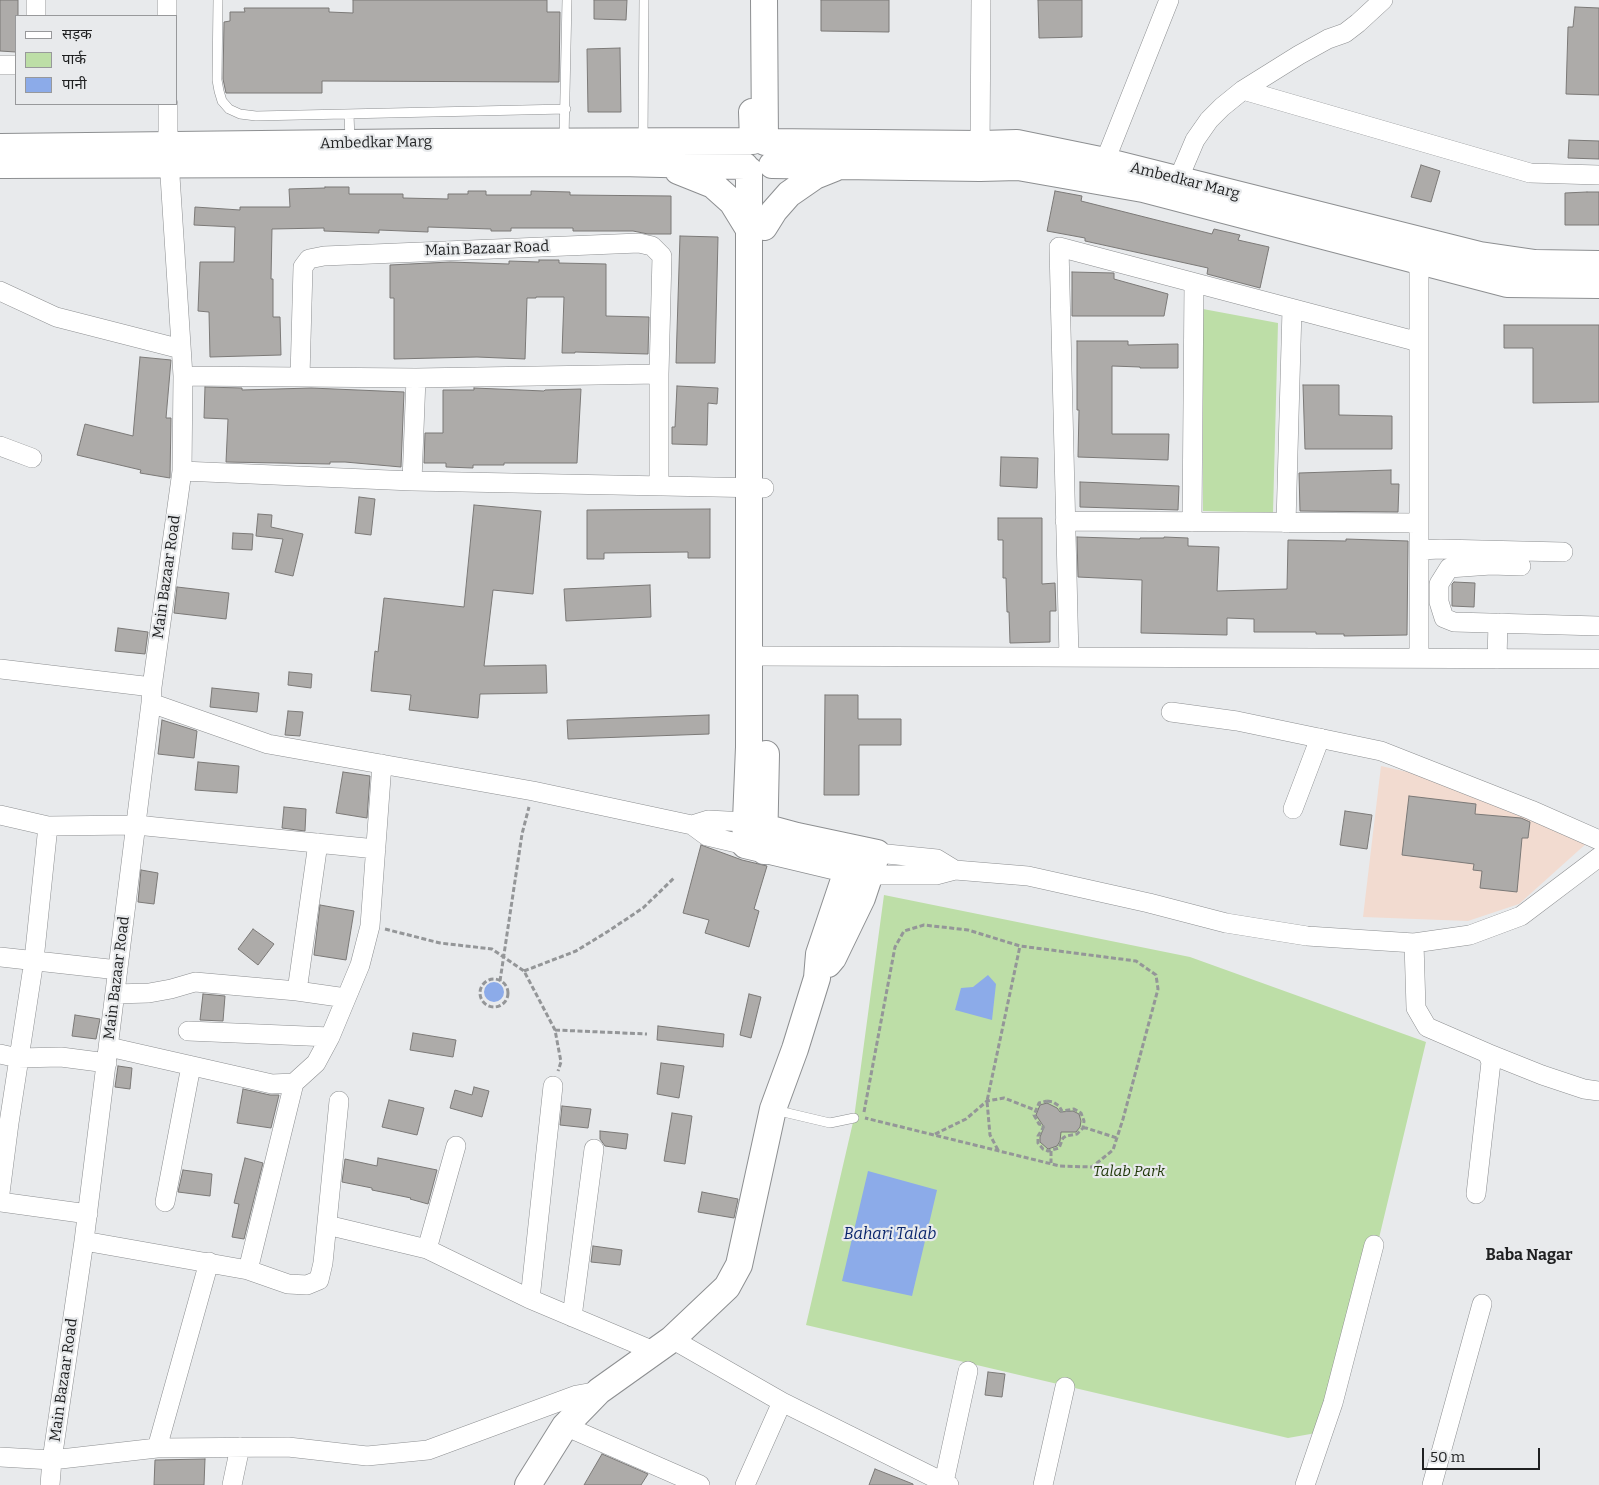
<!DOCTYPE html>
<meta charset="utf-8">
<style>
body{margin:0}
#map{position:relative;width:1599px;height:1485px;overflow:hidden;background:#e8eaec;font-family:Bitter,"Noto Sans Devanagari",serif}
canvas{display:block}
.legend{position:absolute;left:15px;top:15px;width:162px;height:90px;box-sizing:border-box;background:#e8eaec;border:1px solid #98999b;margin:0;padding:6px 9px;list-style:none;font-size:15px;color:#1f2021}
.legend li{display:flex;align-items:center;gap:10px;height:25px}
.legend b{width:25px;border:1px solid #98999b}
.scale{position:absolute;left:1422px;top:1448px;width:118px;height:22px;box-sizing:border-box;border:2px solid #1f2021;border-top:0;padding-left:6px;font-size:15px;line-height:18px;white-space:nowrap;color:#1f2021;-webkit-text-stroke:4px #e8eaec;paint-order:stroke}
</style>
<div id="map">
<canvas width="1599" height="1485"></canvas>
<ul class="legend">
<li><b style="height:6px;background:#fff"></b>सड़क</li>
<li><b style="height:14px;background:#bddea7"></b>पार्क</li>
<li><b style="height:14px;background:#8cabe9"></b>पानी</li>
</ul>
<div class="scale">50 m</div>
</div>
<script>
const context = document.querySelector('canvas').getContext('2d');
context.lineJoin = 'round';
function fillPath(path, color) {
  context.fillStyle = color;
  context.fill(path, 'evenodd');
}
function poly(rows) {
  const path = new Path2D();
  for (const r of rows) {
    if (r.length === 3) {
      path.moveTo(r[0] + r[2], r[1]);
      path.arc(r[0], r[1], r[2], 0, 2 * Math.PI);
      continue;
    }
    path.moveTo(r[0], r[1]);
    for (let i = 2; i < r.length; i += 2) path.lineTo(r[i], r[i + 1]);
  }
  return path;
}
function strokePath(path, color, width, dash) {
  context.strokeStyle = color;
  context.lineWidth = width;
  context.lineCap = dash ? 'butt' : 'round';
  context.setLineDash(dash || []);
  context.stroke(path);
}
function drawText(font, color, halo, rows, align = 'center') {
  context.font = font + ' Bitter,serif';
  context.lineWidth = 4.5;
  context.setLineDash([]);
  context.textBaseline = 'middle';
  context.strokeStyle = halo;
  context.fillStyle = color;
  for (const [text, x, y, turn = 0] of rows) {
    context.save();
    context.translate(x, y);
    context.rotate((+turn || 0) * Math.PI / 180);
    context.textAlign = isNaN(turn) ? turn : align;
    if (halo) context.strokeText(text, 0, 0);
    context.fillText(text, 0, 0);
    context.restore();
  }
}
const industrial = poly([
 [1381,766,1417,774,1588,842,1519,904,1468,921,1363,917]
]);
const green = poly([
 [1203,309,1278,323,1273,513,1203,511],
 [884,895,1190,957,1426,1042,1333,1430,1288,1438,806,1325,854,1118]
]);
const water = poly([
 [988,975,996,984,992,1020,955,1010,961,988,973,987],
 [494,992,10],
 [868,1171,937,1190,912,1296,842,1281]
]);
const building = poly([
 [0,0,18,0,18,16,16,16,16,52,0,51,0,0],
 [353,0,547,0,547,12,560,12,559,82,322,81,322,93,226,93,223,79,224,22,230,21,230,12,245,12,244,8,329,8,329,12,353,13,353,0],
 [594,0,627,0,626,20,594,19,594,0],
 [821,0,889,0,889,32,821,31,821,0],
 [1038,0,1082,0,1082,37,1039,38,1038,0],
 [1575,7,1599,8,1599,95,1566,94,1568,27,1573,27,1575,7],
 [620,48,621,112,588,112,587,49,620,48],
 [1569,140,1599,141,1599,159,1568,158,1569,140],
 [1421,165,1440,171,1431,202,1411,197,1421,165],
 [325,187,349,187,349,194,403,194,403,198,448,199,448,194,468,194,468,191,486,191,486,195,531,195,531,191,570,192,570,195,671,196,671,234,648,234,633,231,573,231,573,228,511,228,511,231,491,231,491,229,428,227,428,232,379,230,379,233,324,231,324,228,272,229,271,279,273,279,273,317,280,317,281,355,210,357,209,312,198,311,200,262,234,262,235,227,194,225,195,207,240,210,240,207,290,207,289,189,325,188,325,187],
 [1055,191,1082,196,1081,201,1212,234,1214,229,1240,235,1238,240,1269,247,1260,288,1207,274,1208,268,1085,241,1085,238,1047,231,1055,191],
 [1587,192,1599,192,1599,225,1565,225,1565,193,1587,192],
 [680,236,718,237,715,363,676,363,680,236],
 [539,260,559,260,559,263,606,264,606,316,649,317,648,354,575,352,575,353,562,353,564,297,536,297,536,298,527,298,525,359,477,357,394,359,394,298,390,298,390,265,450,262,509,264,509,261,539,262,539,260],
 [1072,272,1114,273,1114,279,1168,294,1164,316,1072,316,1072,272],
 [1504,325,1599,325,1599,402,1533,403,1533,348,1504,348,1504,325],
 [1077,341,1128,341,1128,345,1178,344,1178,368,1140,368,1140,367,1112,366,1112,434,1169,434,1168,460,1078,457,1079,410,1077,410,1077,341],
 [140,357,171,360,166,418,171,418,170,478,140,473,141,470,77,455,85,424,133,436,140,357],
 [1303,385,1339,385,1339,415,1392,416,1392,449,1305,449,1303,385],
 [677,386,718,388,717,404,708,403,707,445,672,444,672,427,675,427,677,386],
 [205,387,242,388,242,390,311,388,404,392,401,467,345,462,330,462,330,464,226,462,228,419,204,418,205,387],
 [474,388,544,391,545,390,581,389,577,463,504,463,504,465,473,465,473,468,446,467,446,463,424,463,425,433,443,433,443,390,474,390,474,388],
 [1001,457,1038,458,1037,488,1000,486,1001,457],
 [1391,470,1391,484,1399,484,1398,512,1300,511,1299,473,1391,470],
 [1080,482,1179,486,1178,510,1080,507,1080,482],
 [359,497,375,499,371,535,355,533,359,497],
 [474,505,541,511,533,594,493,590,484,666,546,665,547,693,480,694,478,718,409,710,411,695,371,691,375,651,378,652,384,598,464,607,474,505],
 [710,509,710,558,688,558,688,552,604,553,604,559,587,559,587,510,710,509],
 [258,514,272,515,271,527,303,534,293,576,275,572,283,539,256,536,258,514],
 [998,518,1042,518,1042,584,1055,583,1056,611,1050,611,1050,642,1010,643,1009,612,1007,612,1006,578,1003,578,1003,540,998,540,998,518],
 [233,533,253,534,252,550,232,549,233,533],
 [1077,537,1140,539,1140,538,1164,538,1164,537,1188,538,1188,546,1219,547,1217,591,1287,589,1288,540,1346,541,1346,539,1408,541,1407,635,1344,636,1344,634,1316,634,1316,632,1254,632,1254,619,1227,618,1227,635,1141,633,1142,580,1078,577,1077,537],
 [1454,582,1475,583,1474,607,1452,606,1452,584,1454,582],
 [650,585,651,617,566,621,564,589,650,585],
 [177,587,229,593,226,619,174,613,177,587],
 [118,628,148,632,145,654,115,651,118,628],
 [289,672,312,674,311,688,288,685,289,672],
 [212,688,259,693,257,712,210,707,212,688],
 [825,695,858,695,858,719,901,719,901,745,859,745,859,795,824,795,825,695],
 [288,711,303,712,300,736,285,735,288,711],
 [709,715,709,734,568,739,567,720,709,715],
 [162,720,197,731,194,758,158,754,162,720],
 [198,762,239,766,237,793,195,790,198,762],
 [343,772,370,776,367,818,336,813,343,772],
 [1409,796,1476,804,1475,814,1521,818,1530,822,1528,838,1522,838,1517,892,1480,888,1482,871,1473,870,1474,864,1402,855,1409,796],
 [284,807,306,809,305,831,282,828,284,807],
 [1345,811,1372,815,1367,849,1340,845,1345,811],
 [701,845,742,860,767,866,754,909,759,911,749,947,705,933,709,920,683,913,701,845],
 [141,870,158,873,154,904,138,902,141,870],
 [320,905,354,911,346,960,314,955,320,905],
 [253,929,274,944,258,965,238,949,253,929],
 [203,994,225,996,223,1021,200,1020,203,994],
 [749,994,761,997,751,1038,740,1035,749,994],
 [75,1015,100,1019,96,1039,72,1036,75,1015],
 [658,1026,724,1034,723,1047,657,1040,658,1026],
 [413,1033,456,1040,453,1057,410,1050,413,1033],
 [661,1063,684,1066,679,1098,657,1094,661,1063],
 [118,1066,132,1068,130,1089,115,1087,118,1066],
 [474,1087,489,1091,482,1117,450,1108,455,1090,472,1095,474,1087],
 [243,1089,270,1095,279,1095,271,1128,237,1123,243,1089],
 [389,1100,424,1108,417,1135,382,1127,389,1100],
 [1047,1103,1057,1108,1060,1112,1073,1111,1079,1114,1081,1121,1080,1127,1076,1132,1061,1132,1060,1141,1057,1146,1048,1149,1040,1142,1040,1137,1044,1127,1036,1115,1040,1105,1047,1103],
 [562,1106,591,1109,588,1128,560,1125,562,1106],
 [672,1113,692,1116,685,1164,664,1161,672,1113],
 [600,1131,628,1134,626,1149,605,1146,600,1139,600,1131],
 [245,1158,263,1163,244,1239,232,1237,239,1204,234,1203,245,1158],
 [378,1158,437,1170,428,1204,410,1199,411,1198,372,1190,372,1188,342,1182,345,1159,377,1166,378,1158],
 [183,1170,212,1174,210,1196,178,1192,183,1170],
 [702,1192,738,1199,734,1218,698,1212,702,1192],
 [593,1246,622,1250,620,1265,591,1262,593,1246],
 [988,1372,1005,1374,1002,1397,985,1395,988,1372],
 [602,1454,648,1474,641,1485,584,1485,602,1454],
 [205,1459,204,1485,154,1485,155,1460,205,1459],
 [875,1469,913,1484,913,1485,869,1485,875,1469]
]);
const path = poly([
 [385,929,440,943,492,949,524,971,555,1030,561,1062,558,1071],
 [524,971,576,951,607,932,643,908,674,878],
 [494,993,14],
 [500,981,522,834,529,807],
 [555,1030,647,1034],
 [1047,1101,1053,1102,1059,1106,1062,1111,1074,1109,1081,1113,1084,1121,1083,1128,1077,1134,1066,1136,1063,1138,1059,1148,1048,1151,1043,1149,1038,1143,1038,1136,1043,1128,1043,1125,1039,1124,1034,1115,1039,1103,1047,1101],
 [864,1112,895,947,904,931,924,925,968,930,1020,946,1136,961,1156,975,1158,989,1123,1119,1113,1150,1092,1167,1060,1166,865,1118],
 [1083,1128,1086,1128,1117,1138],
 [935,1134,966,1119,987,1101,1004,1098,1035,1110],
 [998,1150,990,1135,987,1101,1020,946],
 [1051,1151,1051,1163]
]);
const lane = poly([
 [218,0,217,80,219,91,222,101,229,109,240,114,256,116,566,109],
 [349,114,350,140],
 [564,140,567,0],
 [643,140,644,0],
 [775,1110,830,1123,854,1118]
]);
const street = poly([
 [36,0,36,16],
 [167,0,167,16],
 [0,65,16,65],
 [1243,90,1530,173,1599,175],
 [980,156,981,0],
 [1105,161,1169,0],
 [1178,180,1195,140,1209,120,1222,107,1243,90,1299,55,1328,39,1345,33,1358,23,1383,0],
 [0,291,56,317,181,349],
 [183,376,416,378,659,374],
 [300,377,303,267,309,259,324,256,639,243,652,246,662,256,659,374,659,486],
 [0,446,32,458],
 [182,471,412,481,764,488],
 [412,481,416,378],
 [1065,521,1419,523],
 [1192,522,1194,283],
 [1286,523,1292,309],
 [1419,550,1441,549,1563,552],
 [1521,566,1491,565,1449,568,1439,584,1439,602,1444,618,1454,622,1599,626],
 [749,656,1599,659],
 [1069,657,1059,247,1419,342],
 [1419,658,1419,250],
 [1497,659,1498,623],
 [0,669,152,687],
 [151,703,268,744,533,791,692,825,707,836,745,845],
 [1171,712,1237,721,1381,751,1531,810,1599,840],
 [1293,809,1320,738],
 [0,815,48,826,136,825,376,849],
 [692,825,708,820,746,822],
 [877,853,937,859,955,870],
 [871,875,936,875,955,870,1028,876,1149,903,1226,923,1307,936,1414,943,1470,935,1521,916,1599,857],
 [1414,943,1416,1008,1427,1027,1487,1053,1491,1062,1476,1194],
 [0,957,118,970],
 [297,991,318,843],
 [115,994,149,993,171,989,195,982,297,991,346,998],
 [188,1031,330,1037],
 [109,1047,272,1084,294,1083,316,1063,330,1037,360,965,370,926,382,764],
 [1487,1053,1542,1075,1584,1089,1599,1091],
 [0,1054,18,1058,61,1057,107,1063],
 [553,1086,530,1299,656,1352],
 [456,1146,427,1249,530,1299],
 [0,1193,9,1123,34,960,48,826],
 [0,1202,88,1214],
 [165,1202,191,1066],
 [327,1225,427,1249],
 [84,1241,248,1270,288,1284,307,1285,319,1280,323,1263,339,1101],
 [248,1270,294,1083],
 [572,1317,594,1149],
 [672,1339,782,1402,949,1485],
 [565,1426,700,1485],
 [157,1448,209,1262],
 [0,1457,52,1460,157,1448,288,1447,367,1456,428,1450,577,1395,599,1391],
 [944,1482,968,1371],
 [50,1485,52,1460,84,1241,151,703,152,687,182,471,183,376,168,145,168,104],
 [232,1485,240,1447],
 [745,1485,782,1402],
 [1043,1485,1065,1387],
 [1305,1485,1333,1403,1374,1245],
 [1432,1485,1482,1304]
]);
const secondary = poly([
 [764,0,765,142,981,144,1017,143,1105,161,1480,255,1535,263,1599,264],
 [0,147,435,142,753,141,752,112],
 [0,165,620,163,745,166],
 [772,165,980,168,1018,167,1143,189,1507,284,1599,285],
 [749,170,749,747,745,845,871,875],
 [678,171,713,185,732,202,748,228],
 [764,227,774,211,789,194,815,176,835,168],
 [749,823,797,836,877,853,862,898,833,958,828,964],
 [764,851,766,754],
 [528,1485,565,1426,599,1391,672,1339,727,1287,739,1265,773,1109,795,1049,817,978,819,954,854,850]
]);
const streetNames = [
 ["Ambedkar Marg",376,143,-1],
 ["Ambedkar Marg",1185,181,14],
 ["Main Bazaar Road",487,249,-2],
 ["Main Bazaar Road",167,577,-82],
 ["Main Bazaar Road",117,978,-83],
 ["Main Bazaar Road",64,1380,-82]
];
const parkNames = [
 ["Talab Park",1129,1172]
];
const waterNames = [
 ["Bahari Talab",890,1235]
];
const neighbourhoodNames = [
 ["Baba Nagar",1529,1256]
];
fillPath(industrial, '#f2dbd0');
fillPath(green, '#bddea7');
fillPath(water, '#8cabe9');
fillPath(building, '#adaba9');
strokePath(building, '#7b7977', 1);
strokePath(lane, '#8d8f91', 10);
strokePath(street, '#8d8f91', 20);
strokePath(secondary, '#8d8f91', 28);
strokePath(path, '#949698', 3, [5, 2.5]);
strokePath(lane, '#fff', 9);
strokePath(street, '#fff', 19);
strokePath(secondary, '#fff', 26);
drawText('15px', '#1f2021', '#e8eaec', streetNames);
drawText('italic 15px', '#1f3708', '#e8eaec', parkNames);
drawText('italic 16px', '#0a266d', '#e8eaec', waterNames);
drawText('bold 16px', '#1f2021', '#e8eaec', neighbourhoodNames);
</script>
